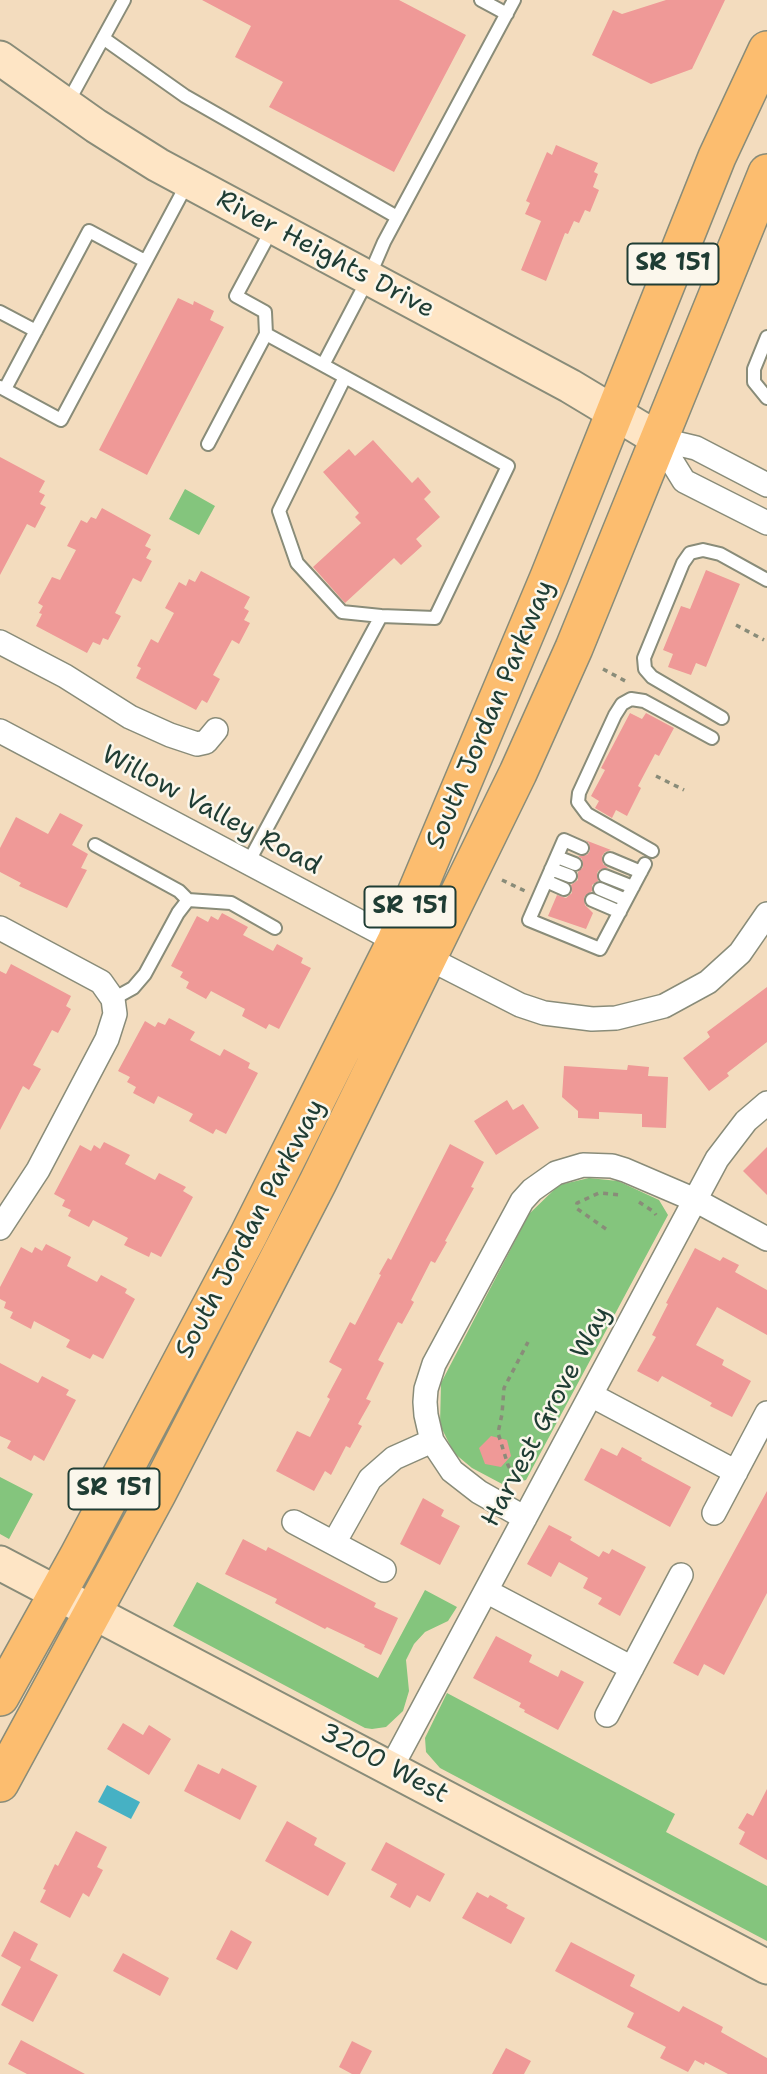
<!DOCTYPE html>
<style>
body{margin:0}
canvas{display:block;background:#f3dcbe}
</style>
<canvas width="767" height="2074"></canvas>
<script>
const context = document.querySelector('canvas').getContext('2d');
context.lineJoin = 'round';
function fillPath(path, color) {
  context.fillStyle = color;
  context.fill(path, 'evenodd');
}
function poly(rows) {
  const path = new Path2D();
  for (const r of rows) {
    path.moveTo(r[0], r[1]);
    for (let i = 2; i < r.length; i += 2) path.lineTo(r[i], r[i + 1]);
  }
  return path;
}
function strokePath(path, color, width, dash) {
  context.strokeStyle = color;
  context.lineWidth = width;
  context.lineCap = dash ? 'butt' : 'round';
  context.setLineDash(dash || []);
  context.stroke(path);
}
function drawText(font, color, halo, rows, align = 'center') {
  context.font = font + ' "Shantell Sans",sans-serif';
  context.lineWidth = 5;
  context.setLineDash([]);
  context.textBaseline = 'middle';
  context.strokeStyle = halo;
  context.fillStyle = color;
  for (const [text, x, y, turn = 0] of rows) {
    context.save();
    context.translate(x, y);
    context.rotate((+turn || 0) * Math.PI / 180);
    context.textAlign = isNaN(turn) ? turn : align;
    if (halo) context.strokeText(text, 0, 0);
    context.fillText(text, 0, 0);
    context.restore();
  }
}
const green = poly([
 [185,489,215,506,199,535,169,519],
 [589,1178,618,1181,659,1200,668,1215,526,1480,504,1485,472,1468,454,1453,440,1425,441,1383,529,1214,559,1185],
 [0,1477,33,1494,9,1539,0,1534],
 [197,1582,378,1678,425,1590,457,1607,448,1621,425,1632,414,1644,406,1660,409,1691,403,1711,386,1727,372,1729,365,1728,173,1626],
 [447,1693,675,1814,666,1832,767,1886,767,1941,440,1768,426,1752,425,1738]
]);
const water = poly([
 [107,1785,140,1802,131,1819,98,1802]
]);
const building = poly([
 [202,0,399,0,466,35,394,172,269,107,283,82,235,57,251,26],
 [666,0,725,0,692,69,651,84,592,55,613,10,622,14],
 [556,145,598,163,594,172,598,174,593,187,599,190,590,212,585,210,579,223,574,221,568,234,565,233,546,281,521,270,541,221,525,214,530,203,526,201,547,152,552,155],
 [178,298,193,305,194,301,214,311,210,320,224,327,147,475,99,450],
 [373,440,412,483,418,477,431,492,424,499,440,517,416,539,422,546,401,565,394,558,345,603,313,567,361,523,355,517,359,513,323,472,349,449,355,456],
 [0,457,45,481,39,492,45,495,40,504,46,507,35,528,27,524,0,575],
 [102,508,151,535,145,546,151,549,146,558,152,561,141,582,133,578,115,613,121,616,108,640,103,638,100,645,93,642,87,653,36,626,42,614,39,613,43,606,38,603,52,577,60,580,76,550,67,546,81,520,87,523,91,517,96,519],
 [706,570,740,584,706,667,696,663,691,675,668,667,673,654,663,650,681,606,690,609],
 [201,571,250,597,244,608,249,611,244,620,250,623,239,644,232,640,213,675,220,679,207,703,202,700,196,710,136,678,141,668,137,666,151,639,158,643,174,613,165,608,179,582,186,586,189,579,195,582],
 [630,713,642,719,646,713,674,728,659,756,655,754,638,786,641,788,627,816,616,810,612,818,595,808,599,801,591,796,605,770,601,768],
 [60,813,83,825,72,845,88,854,81,868,87,870,67,908,19,886,21,883,0,872,0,848,16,817,48,834],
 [585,840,611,850,605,852,602,856,603,864,608,868,599,870,597,873,598,881,592,885,592,891,584,897,585,905,593,913,586,929,548,916,557,895,566,898,572,893,571,885,578,880,578,872,583,867,582,859,578,856,587,855,590,851,589,843],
 [222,913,248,927,243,935,273,951,277,944,303,958,301,963,311,968,279,1029,269,1024,266,1029,242,1016,245,1009,211,991,206,999,186,988,189,982,180,977,183,972,171,966,197,916,208,922,211,916,218,920],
 [11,964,71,996,66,1006,71,1009,58,1033,52,1030,33,1065,41,1069,29,1090,23,1086,0,1130,0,971,6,974],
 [767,987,767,1042,727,1073,729,1076,709,1091,683,1058,710,1037,707,1032],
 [169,1018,195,1032,190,1040,220,1056,224,1049,250,1063,248,1068,258,1073,226,1134,216,1129,213,1134,189,1121,193,1114,158,1096,154,1104,133,1093,136,1087,127,1082,130,1077,118,1071,145,1021,155,1027,158,1022,165,1025],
 [628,1065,649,1067,648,1076,668,1077,666,1128,642,1127,642,1114,599,1112,599,1119,578,1118,578,1111,562,1097,564,1066,627,1070],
 [507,1100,513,1110,523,1104,539,1128,496,1155,474,1121],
 [104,1142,130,1155,125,1164,155,1180,159,1173,186,1187,183,1191,193,1197,161,1257,151,1252,149,1257,124,1245,128,1238,93,1220,89,1227,68,1216,71,1210,62,1206,65,1200,54,1194,80,1145,91,1151,94,1145,100,1149],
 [450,1144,484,1162,471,1187,474,1188,445,1241,447,1242,435,1263,431,1261,411,1300,414,1302,402,1324,398,1322,378,1360,384,1363,366,1399,371,1401,358,1424,362,1426,350,1448,346,1446,331,1475,325,1471,314,1491,276,1471,297,1431,310,1437,330,1399,327,1397,342,1369,329,1362,350,1322,355,1325,381,1275,379,1274,388,1258,391,1260],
 [767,1147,767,1195,743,1171],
 [46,1244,71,1257,67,1266,97,1282,101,1275,127,1289,125,1293,135,1299,103,1359,93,1354,90,1359,66,1347,70,1340,34,1321,31,1329,10,1318,13,1312,4,1308,6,1302,0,1299,0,1287,21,1247,32,1253,35,1247,42,1251],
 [695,1248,720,1261,723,1257,739,1265,735,1272,767,1290,767,1335,717,1307,696,1345,724,1360,722,1365,751,1381,732,1417,710,1406,712,1403,662,1376,658,1382,637,1371,656,1337,652,1335,668,1304,666,1303],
 [0,1363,38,1383,42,1376,69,1390,66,1395,76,1400,44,1461,34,1455,31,1461,7,1448,11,1441,0,1436],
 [491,1436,507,1440,511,1456,501,1467,485,1464,479,1448],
 [622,1447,642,1458,641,1460,691,1487,670,1527,584,1480,601,1448,617,1456],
 [767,1491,767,1593,724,1675,704,1664,698,1676,673,1663],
 [423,1498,444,1510,441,1516,460,1526,440,1565,400,1544],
 [549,1525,572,1537,570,1540,599,1557,603,1551,609,1554,612,1549,646,1567,620,1616,598,1604,602,1598,583,1588,588,1578,559,1562,551,1577,527,1564],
 [243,1539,266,1551,268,1547,376,1603,374,1607,398,1618,381,1655,364,1647,365,1645,327,1627,325,1629,275,1603,277,1599,225,1574],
 [496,1636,532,1655,529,1662,558,1677,561,1670,584,1682,558,1730,524,1712,525,1710,519,1707,521,1703,473,1678],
 [123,1723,143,1735,149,1725,171,1739,149,1775,107,1749],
 [198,1764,219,1774,222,1768,257,1786,240,1820,184,1791],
 [767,1789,767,1860,739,1844,745,1832,738,1828,747,1813,753,1816],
 [287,1821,317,1838,314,1845,346,1863,328,1896,265,1861],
 [76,1831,107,1847,97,1867,103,1870,89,1897,83,1893,70,1918,40,1902,46,1890,43,1889,55,1864,58,1866],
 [386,1842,445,1874,430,1902,417,1895,410,1908,390,1897,397,1884,371,1870],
 [477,1892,488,1898,490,1895,508,1905,506,1908,525,1918,511,1944,462,1918],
 [231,1930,252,1942,237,1970,216,1959],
 [14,1931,38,1944,30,1960,58,1975,33,2022,1,2005,21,1967,1,1956],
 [571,1942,635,1975,630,1986,679,2012,683,2006,723,2027,721,2032,767,2058,767,2074,728,2074,705,2062,704,2065,695,2060,688,2072,660,2058,666,2047,627,2027,634,2013,555,1971],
 [123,1953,169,1978,160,1996,113,1971],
 [21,2040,85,2074,27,2074,8,2064],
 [352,2041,372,2051,360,2074,352,2074,339,2067],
 [506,2048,531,2061,524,2074,492,2074]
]);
const path = poly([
 [736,625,764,640],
 [603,669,629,683],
 [656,776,684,790],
 [502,880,525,891],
 [639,1202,654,1212,656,1215],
 [606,1229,576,1208,577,1203,599,1193,622,1195],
 [514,1477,508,1465,498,1433,502,1414,504,1388,528,1342]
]);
const lane = poly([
 [481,0,507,14],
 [103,38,185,96,397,217],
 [67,104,124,0],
 [272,229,236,296,265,312,266,334,323,365],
 [0,312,36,331],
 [767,337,754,369,754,382,767,398],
 [345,377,279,511,297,563,342,612,381,616],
 [0,387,61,420,188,182],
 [5,389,89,231,145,261],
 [208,444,266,334],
 [722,718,652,677,645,669,644,658,683,563,690,553,703,550,720,554,767,580],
 [95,845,179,891,188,900],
 [582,848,564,840,529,920,600,949,645,864],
 [652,851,587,814,578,802,579,793,615,715,622,704,631,699,644,701,712,738],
 [557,857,575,864],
 [610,859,641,872],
 [248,863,381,616,435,618,508,466,323,365,368,279,384,242,514,0],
 [551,869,570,876],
 [605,876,633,887],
 [546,881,564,889],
 [600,889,626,900],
 [592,900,620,912],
 [113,999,133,988,145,974,178,913,188,900,231,903,275,928]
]);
const street = poly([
 [658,439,684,481,767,523],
 [658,439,696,448,767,485],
 [0,642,65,676,130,717,170,735,197,744,206,742,216,730],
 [0,731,396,941],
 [0,928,101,982,113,999,115,1014,107,1039,38,1170,0,1228],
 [428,958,520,1005,544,1013,592,1019,616,1018,664,1006,708,982,740,953,767,914],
 [591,1395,736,1472],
 [714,1513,767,1413],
 [525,1518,479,1492,452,1471,432,1441,426,1415,425,1402,426,1389,434,1364,522,1201,532,1190,556,1173,583,1165,612,1166,625,1170,695,1200,767,1239],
 [294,1522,384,1570],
 [334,1543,370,1479,394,1458,432,1441],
 [486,1591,632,1668],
 [607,1715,681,1575],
 [391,1768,717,1159,746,1121,767,1103]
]);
const secondary = poly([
 [0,58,96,126,158,165,570,386,658,439],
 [0,1563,767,1967]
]);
const primary = poly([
 [0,1697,79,1555,249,1234,396,941,549,577,717,157,767,50],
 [0,1783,157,1494,318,1182,518,773,574,648,767,173]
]);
const shields = [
 [673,264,91],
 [410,907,91],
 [114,1489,91]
];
const shieldNames = [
 ["SR 151",673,264],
 ["SR 151",410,907],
 ["SR 151",114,1489]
];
const streetNames = [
 ["River Heights Drive",325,255,28],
 ["South Jordan Parkway",491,715,-67],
 ["Willow Valley Road",211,811,28],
 ["South Jordan Parkway",251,1229,-62],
 ["Harvest Grove Way",547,1417,-62],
 ["3200 West",384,1764,28]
];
fillPath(green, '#84c57d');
fillPath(water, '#46b1c4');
fillPath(building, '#ef9997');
strokePath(lane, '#898c79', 16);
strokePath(street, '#898c79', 26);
strokePath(secondary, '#898c79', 37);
strokePath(primary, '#898c79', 40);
strokePath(path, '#898c79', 3.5, [5, 5]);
strokePath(lane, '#fff', 12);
strokePath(street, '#fff', 23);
strokePath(secondary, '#fee5c5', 33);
strokePath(primary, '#fcbd6f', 37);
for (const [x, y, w] of shields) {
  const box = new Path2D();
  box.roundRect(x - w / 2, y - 20.5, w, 41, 5);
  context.fillStyle = '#fbf7ec';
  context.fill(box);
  strokePath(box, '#1f3d34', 2);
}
drawText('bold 24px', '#1f3d34', null, shieldNames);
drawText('26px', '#1f3d34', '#fbf7ec', streetNames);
</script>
